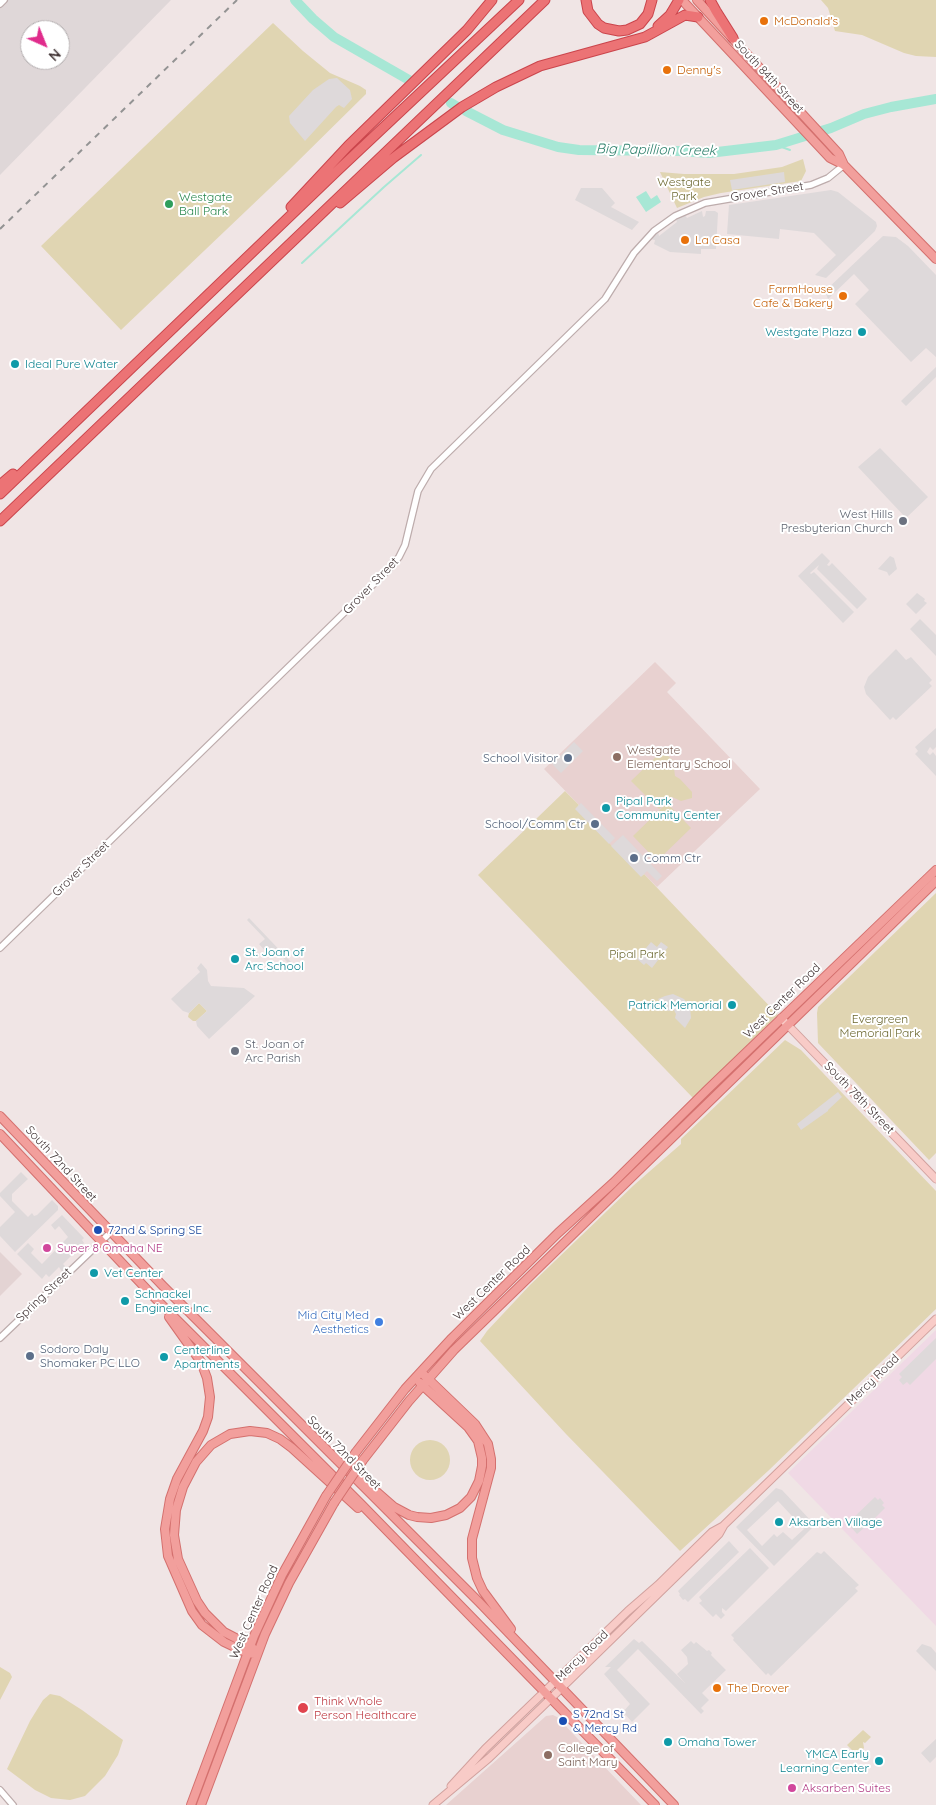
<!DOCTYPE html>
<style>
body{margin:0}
#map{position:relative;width:936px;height:1805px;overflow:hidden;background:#f0e5e5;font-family:Quicksand,sans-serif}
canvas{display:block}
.north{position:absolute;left:20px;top:20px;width:50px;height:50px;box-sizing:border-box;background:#fff;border:1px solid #b3aeaf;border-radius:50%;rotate:136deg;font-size:14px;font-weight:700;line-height:20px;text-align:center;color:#423536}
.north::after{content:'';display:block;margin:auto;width:18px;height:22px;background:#e02c8c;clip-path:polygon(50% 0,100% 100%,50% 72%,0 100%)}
</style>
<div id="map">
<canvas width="936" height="1805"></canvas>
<div class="north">N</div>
</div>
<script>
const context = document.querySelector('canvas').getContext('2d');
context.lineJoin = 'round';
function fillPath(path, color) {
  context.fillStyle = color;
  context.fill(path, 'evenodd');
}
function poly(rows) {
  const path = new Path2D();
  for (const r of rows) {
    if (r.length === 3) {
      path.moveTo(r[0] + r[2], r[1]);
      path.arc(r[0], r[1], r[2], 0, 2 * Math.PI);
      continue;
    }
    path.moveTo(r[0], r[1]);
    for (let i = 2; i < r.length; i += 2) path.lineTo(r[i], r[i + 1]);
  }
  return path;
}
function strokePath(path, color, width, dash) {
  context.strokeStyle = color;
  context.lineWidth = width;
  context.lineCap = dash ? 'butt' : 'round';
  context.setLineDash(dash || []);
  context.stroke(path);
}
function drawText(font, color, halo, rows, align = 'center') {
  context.font = font + ' Quicksand,sans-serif';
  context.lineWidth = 4;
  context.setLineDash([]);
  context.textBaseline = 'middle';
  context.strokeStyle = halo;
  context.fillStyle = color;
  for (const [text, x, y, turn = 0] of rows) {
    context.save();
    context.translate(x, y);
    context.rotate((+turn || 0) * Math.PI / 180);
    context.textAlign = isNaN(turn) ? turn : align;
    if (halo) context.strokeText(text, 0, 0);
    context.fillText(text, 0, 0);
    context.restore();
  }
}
const residential = poly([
 [0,1252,22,1274,0,1296]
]);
const industrial = poly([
 [0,0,171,0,0,175],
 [30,30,60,30,60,60,30,60]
]);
const education = poly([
 [655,662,676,683,667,692,760,789,657,887,644,874,609,844,579,805,544,769],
 [553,1715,557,1717,641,1805,446,1805,546,1716]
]);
const medical = poly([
 [936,1330,936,1626,788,1473]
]);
const green = poly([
 [821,0,936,0,936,57,916,56,904,53,862,35,835,31,828,8],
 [273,23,303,51,330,73,360,86,366,90,366,94,289,170,121,330,41,246],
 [803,159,806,171,801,181,721,193,704,197,677,208,660,172,684,174,734,174,782,167],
 [662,751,673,760,675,776,680,779,692,792,692,798,681,801,672,797,659,809,631,781],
 [565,791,579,805,576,809,641,876,644,874,778,1015,693,1098,478,875],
 [667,803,691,828,657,861,633,836],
 [936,893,936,1153,929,1160,818,1043,817,1013,818,1007],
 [199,1003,207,1011,196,1021,193,1021,188,1017,189,1013],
 [785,1040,801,1050,936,1191,936,1309,768,1471,680,1551,566,1434,480,1341,487,1331,530,1285,634,1185,681,1144,681,1139],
 [430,1460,20],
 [0,1667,10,1673,12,1677,0,1700],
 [50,1694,60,1696,82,1710,123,1740,118,1755,105,1776,85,1796,70,1800,51,1798,35,1790,7,1769,30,1721,43,1700],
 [863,1730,871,1737,865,1743,863,1742,864,1748,857,1755,847,1745]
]);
const parking = poly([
 [337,78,350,90,352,99,344,108,339,105,336,107,305,141,290,123,289,116,313,90,329,79],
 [784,172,785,182,732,190,730,180],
 [581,188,602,188,615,203,611,207,639,222,632,230,575,200],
 [831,190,838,192,876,222,877,226,875,231,826,278,815,275,836,255,814,233,780,229,779,239,727,234,729,205],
 [702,211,703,217,705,216,706,211,715,211,718,213,716,249,701,249,701,254,670,252,654,244,655,240,650,239,658,232,659,236,677,222,676,220,685,215,687,218],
 [883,236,896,237,908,246,936,275,936,357,926,348,911,362,855,304,869,290,854,274,828,299,825,291],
 [936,367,936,377,906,406,901,401],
 [880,448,928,497,906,518,858,467],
 [822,553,830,561,827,565,829,566,832,563,867,599,857,609,817,569,819,565,810,573,811,574,814,572,854,612,843,623,798,576],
 [890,556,894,558,897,569,889,576,887,572,878,569],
 [917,593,925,599,924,601,927,603,916,614,906,604],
 [920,619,936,635,936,656,910,629],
 [896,649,906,660,911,657,932,680,929,683,932,686,896,720,893,717,890,720,866,694,864,687,868,677],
 [936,728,936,747,933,750,930,747,927,752,930,755,933,752,936,756,936,776,915,754,918,751,915,747],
 [574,742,583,751,561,773,552,764],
 [581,803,615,838,609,844,575,809],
 [623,835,662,876,657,881,647,871,641,877,611,846],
 [249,918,291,962,289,964,274,948,268,954,259,944,265,939,247,920],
 [651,942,657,947,661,942,668,947,652,968,646,963,644,965,637,959],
 [201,963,207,970,208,981,211,986,244,988,255,996,209,1039,197,1026,196,1021,207,1011,199,1003,189,1013,183,1011,171,999,200,972,197,968],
 [673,994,684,999,690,1007,691,1018,685,1028,675,1018,676,1014,674,1010,668,1011,658,999,665,996],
 [838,1092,842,1097,828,1110,828,1111,801,1130,797,1124],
 [21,1172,28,1179,12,1194,12,1201,28,1217,32,1213,34,1216,37,1215,52,1200,58,1206,58,1210,15,1252,0,1236,0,1227,15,1212,0,1196,0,1193],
 [62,1215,84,1238,82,1240,84,1243,63,1264,66,1267,69,1267,62,1272,59,1267,49,1277,46,1274,42,1279,17,1254,28,1243,34,1249,31,1253,42,1264,68,1237,59,1226,55,1230,51,1225],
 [936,1338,936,1359,910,1385,907,1382,903,1385,899,1380,902,1377,899,1374],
 [776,1488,782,1490,815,1525,774,1566,736,1527],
 [778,1501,804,1529,792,1540,783,1532,777,1537,774,1534,762,1546,747,1530],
 [875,1497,878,1500,880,1498,884,1503,882,1505,885,1508,869,1524,864,1522,865,1527,857,1534,850,1526,850,1521],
 [729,1541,739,1552,688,1602,685,1599,683,1600,679,1595,680,1594,678,1591],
 [750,1548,769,1568,726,1611,722,1608,722,1612,725,1615,721,1619,716,1614,713,1617,699,1603,702,1601,699,1597],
 [824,1551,859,1585,855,1588,858,1591,771,1676,768,1673,766,1675,733,1640,734,1638,731,1635,817,1552,821,1554],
 [634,1639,639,1643,642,1641,686,1684,677,1674,688,1664,687,1657,681,1650,691,1641,694,1644,696,1642,707,1651,709,1650,712,1653,711,1655,726,1670,702,1693,709,1700,701,1708,704,1711,701,1714,638,1649,617,1670,650,1704,632,1722,623,1712,630,1704,604,1674,611,1667,605,1667],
 [922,1644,931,1647,936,1653,936,1671,916,1651],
 [936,1739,936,1757,930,1763,921,1753]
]);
const water = poly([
 [646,191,651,199,657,195,661,202,646,212,636,197]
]);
const stream = poly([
 [776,145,790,150],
 [302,263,384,187,421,155]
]);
const river = poly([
 [295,0,313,19,334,37,409,80],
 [451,103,456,106],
 [466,111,503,130,558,147,579,150,679,151,709,153,776,145,831,128,864,114,891,107,936,99]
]);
const tertiary = poly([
 [0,4,4,0],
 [0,948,389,569,399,557,405,545,418,491,431,469,605,299,634,253,654,231,675,216,705,203,811,185,828,178,844,165],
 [0,1338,111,1232],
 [0,1790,13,1805]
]);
const secondary = poly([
 [781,1018,936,1179],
 [451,1786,485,1749,628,1611,658,1585,712,1532,723,1526],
 [433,1805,489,1758,542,1707,702,1551,719,1534,724,1525,936,1319]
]);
const primary = poly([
 [682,0,830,158,844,165,936,259],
 [697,0,839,154,844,165],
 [0,1116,163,1286,479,1602,674,1805],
 [0,1134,153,1296,361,1504,655,1805],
 [169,1317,201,1362,207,1378,210,1397,208,1417,203,1431,177,1479,170,1499,165,1529,168,1556,192,1611,202,1625,224,1642,247,1653,257,1654],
 [424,1375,475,1424,488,1444,491,1459,491,1468,472,1539,472,1558,477,1578,483,1591,511,1629],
 [356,1452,405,1389,452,1338,558,1233,613,1183,708,1089,936,870],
 [363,1460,409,1401,454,1350,936,881],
 [354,1472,394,1507,409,1515,417,1517,431,1518,446,1515,460,1508,471,1497,479,1481,482,1466,482,1458,478,1441,468,1427,420,1383],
 [257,1654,251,1646,224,1632,205,1613,197,1601,178,1559,174,1535,176,1510,183,1487,196,1462,211,1445,230,1434,250,1431,267,1433,280,1439,292,1448,358,1508],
 [191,1805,254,1636,282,1575,326,1496],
 [201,1805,265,1634,289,1583,334,1503]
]);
const motorway = poly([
 [586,0,588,11,598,24,604,28,619,31,627,30,640,24,648,14,652,0],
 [710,0,716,11,733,38],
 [658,26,670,15,679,0],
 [340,203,393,158,462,107,496,87,540,66,645,37,685,15,698,17],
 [291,207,348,146,467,30,492,0],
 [0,485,13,474],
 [0,494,337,171,519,0],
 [0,521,545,0]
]);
const rail = poly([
 [0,229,237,0]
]);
const primaryBridge = poly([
 [326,1496,356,1452],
 [334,1503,363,1460]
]);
const markers = [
 [764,21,5,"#e8710a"],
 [667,70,5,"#e8710a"],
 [169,204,5,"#2e9e5b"],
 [685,240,5,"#e8710a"],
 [843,296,5,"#e8710a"],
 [862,332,5,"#0f9aa8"],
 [15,364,5,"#0f9aa8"],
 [903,521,5,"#6b7280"],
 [617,757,5,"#8d6e63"],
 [568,758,5,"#5c6f8a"],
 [606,808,5,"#0f9aa8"],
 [595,824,5,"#5c6f8a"],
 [634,858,5,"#5c6f8a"],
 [235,959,5,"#0f9aa8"],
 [732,1005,5,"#0f9aa8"],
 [235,1051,5,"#6b7280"],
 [98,1230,5,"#1a4fb4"],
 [47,1248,5,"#d1479c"],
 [94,1273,5,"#0f9aa8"],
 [125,1301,5,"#0f9aa8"],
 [379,1322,5,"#3f7fe0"],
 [30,1356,5,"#5c6f8a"],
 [164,1357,5,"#0f9aa8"],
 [779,1522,5,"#0f9aa8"],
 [717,1688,5,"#e8710a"],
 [303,1708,6,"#e0444e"],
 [563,1721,5,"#1a4fb4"],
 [668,1742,5,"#0f9aa8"],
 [548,1755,5,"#8d6e63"],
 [879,1761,5,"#0f9aa8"],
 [792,1788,5,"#d1479c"]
];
const foodNames = [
 ["McDonald's",774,21],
 ["Denny's",677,70],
 ["La Casa",695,240],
 ["FarmHouse",833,289,"right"],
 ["Cafe & Bakery",833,303,"right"],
 ["The Drover",727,1688]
];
const streetNames = [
 ["South 84th Street",769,77,47],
 ["Grover Street",767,192,-9],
 ["Grover Street",371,586,-46],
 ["Grover Street",81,869,-44],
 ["West Center Road",782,1001,-44],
 ["South 78th Street",859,1098,46],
 ["South 72nd Street",61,1164,47],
 ["West Center Road",492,1283,-44],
 ["Spring Street",44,1295,-44],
 ["Mercy Road",873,1380,-44],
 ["South 72nd Street",344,1453,45],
 ["West Center Road",254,1612,-66],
 ["Mercy Road",582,1656,-44]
];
const parkNames = [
 ["Westgate",684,182],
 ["Park",684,196],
 ["Pipal Park",637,954],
 ["Evergreen",880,1019],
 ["Memorial Park",880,1033]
];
const leisureNames = [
 ["Westgate",179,197],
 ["Ball Park",179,211]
];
const cultureNames = [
 ["Westgate Plaza",852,332,"right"],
 ["Ideal Pure Water",25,364],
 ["Pipal Park",616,801],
 ["Community Center",616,815],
 ["St. Joan of",245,952],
 ["Arc School",245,966],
 ["Patrick Memorial",722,1005,"right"],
 ["Vet Center",104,1273],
 ["Schnackel",135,1294],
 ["Engineers Inc.",135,1308],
 ["Centerline",174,1350],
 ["Apartments",174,1364],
 ["Aksarben Village",789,1522],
 ["Omaha Tower",678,1742],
 ["YMCA Early",869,1754,"right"],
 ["Learning Center",869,1768,"right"]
];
const worshipNames = [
 ["West Hills",893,514],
 ["Presbyterian Church",893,528],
 ["St. Joan of",245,1044,"left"],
 ["Arc Parish",245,1058,"left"]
];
const educationNames = [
 ["Westgate",627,750],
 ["Elementary School",627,764],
 ["College of",558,1748],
 ["Saint Mary",558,1762]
];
const serviceNames = [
 ["School Visitor",558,758],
 ["School/Comm Ctr",585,824],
 ["Comm Ctr",644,858,"left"],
 ["Sodoro Daly",40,1349,"left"],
 ["Shomaker PC LLO",40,1363,"left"]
];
const transitNames = [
 ["72nd & Spring SE",108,1230],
 ["S 72nd St",573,1714],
 ["& Mercy Rd",573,1728]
];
const hotelNames = [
 ["Super 8 Omaha NE",57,1248],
 ["Aksarben Suites",802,1788]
];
const shopNames = [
 ["Mid City Med",369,1315],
 ["Aesthetics",369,1329]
];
const healthNames = [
 ["Think Whole",314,1701],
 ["Person Healthcare",314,1715]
];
const waterNames = [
 ["Big Papillion Creek",656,150,1]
];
fillPath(residential, '#e3d3d3');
fillPath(industrial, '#dfd7d8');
fillPath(education, '#e8d1d0');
fillPath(medical, '#f0d9e5');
fillPath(green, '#e0d5b2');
fillPath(parking, '#ded9da');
fillPath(water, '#a7e7d5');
strokePath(stream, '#a7e7d5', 2);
strokePath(river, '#a7e7d5', 10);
strokePath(tertiary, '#bdacac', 8);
strokePath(secondary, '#d1a19e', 9);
strokePath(primary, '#d4706e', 10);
strokePath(motorway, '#ca454c', 11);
strokePath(tertiary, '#fff', 5.5);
strokePath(secondary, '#f8cbc7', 7);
strokePath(primary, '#f29f9c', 8);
strokePath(motorway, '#ec7375', 9);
strokePath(rail, '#939393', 2, [6, 6]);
strokePath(primaryBridge, '#d4706e', 10, []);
strokePath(primaryBridge, '#f29f9c', 8);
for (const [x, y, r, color] of markers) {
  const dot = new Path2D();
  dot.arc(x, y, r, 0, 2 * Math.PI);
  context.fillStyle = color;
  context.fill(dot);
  strokePath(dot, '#fff', 2);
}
drawText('12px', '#c56008', '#fff', foodNames, 'left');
drawText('12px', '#423536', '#fff', streetNames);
drawText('12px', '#6c6830', '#fff', parkNames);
drawText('12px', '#27864d', '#fff', leisureNames, 'left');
drawText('12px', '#0d838f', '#fff', cultureNames, 'left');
drawText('12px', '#5b616d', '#fff', worshipNames, 'right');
drawText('12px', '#785e54', '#fff', educationNames, 'left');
drawText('12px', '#4e5e75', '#fff', serviceNames, 'right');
drawText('12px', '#164399', '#fff', transitNames, 'left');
drawText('12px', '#b23c85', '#fff', hotelNames, 'left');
drawText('12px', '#366cbe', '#fff', shopNames, 'right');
drawText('12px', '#be3a42', '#fff', healthNames, 'left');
drawText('italic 14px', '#33836f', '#fff', waterNames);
</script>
